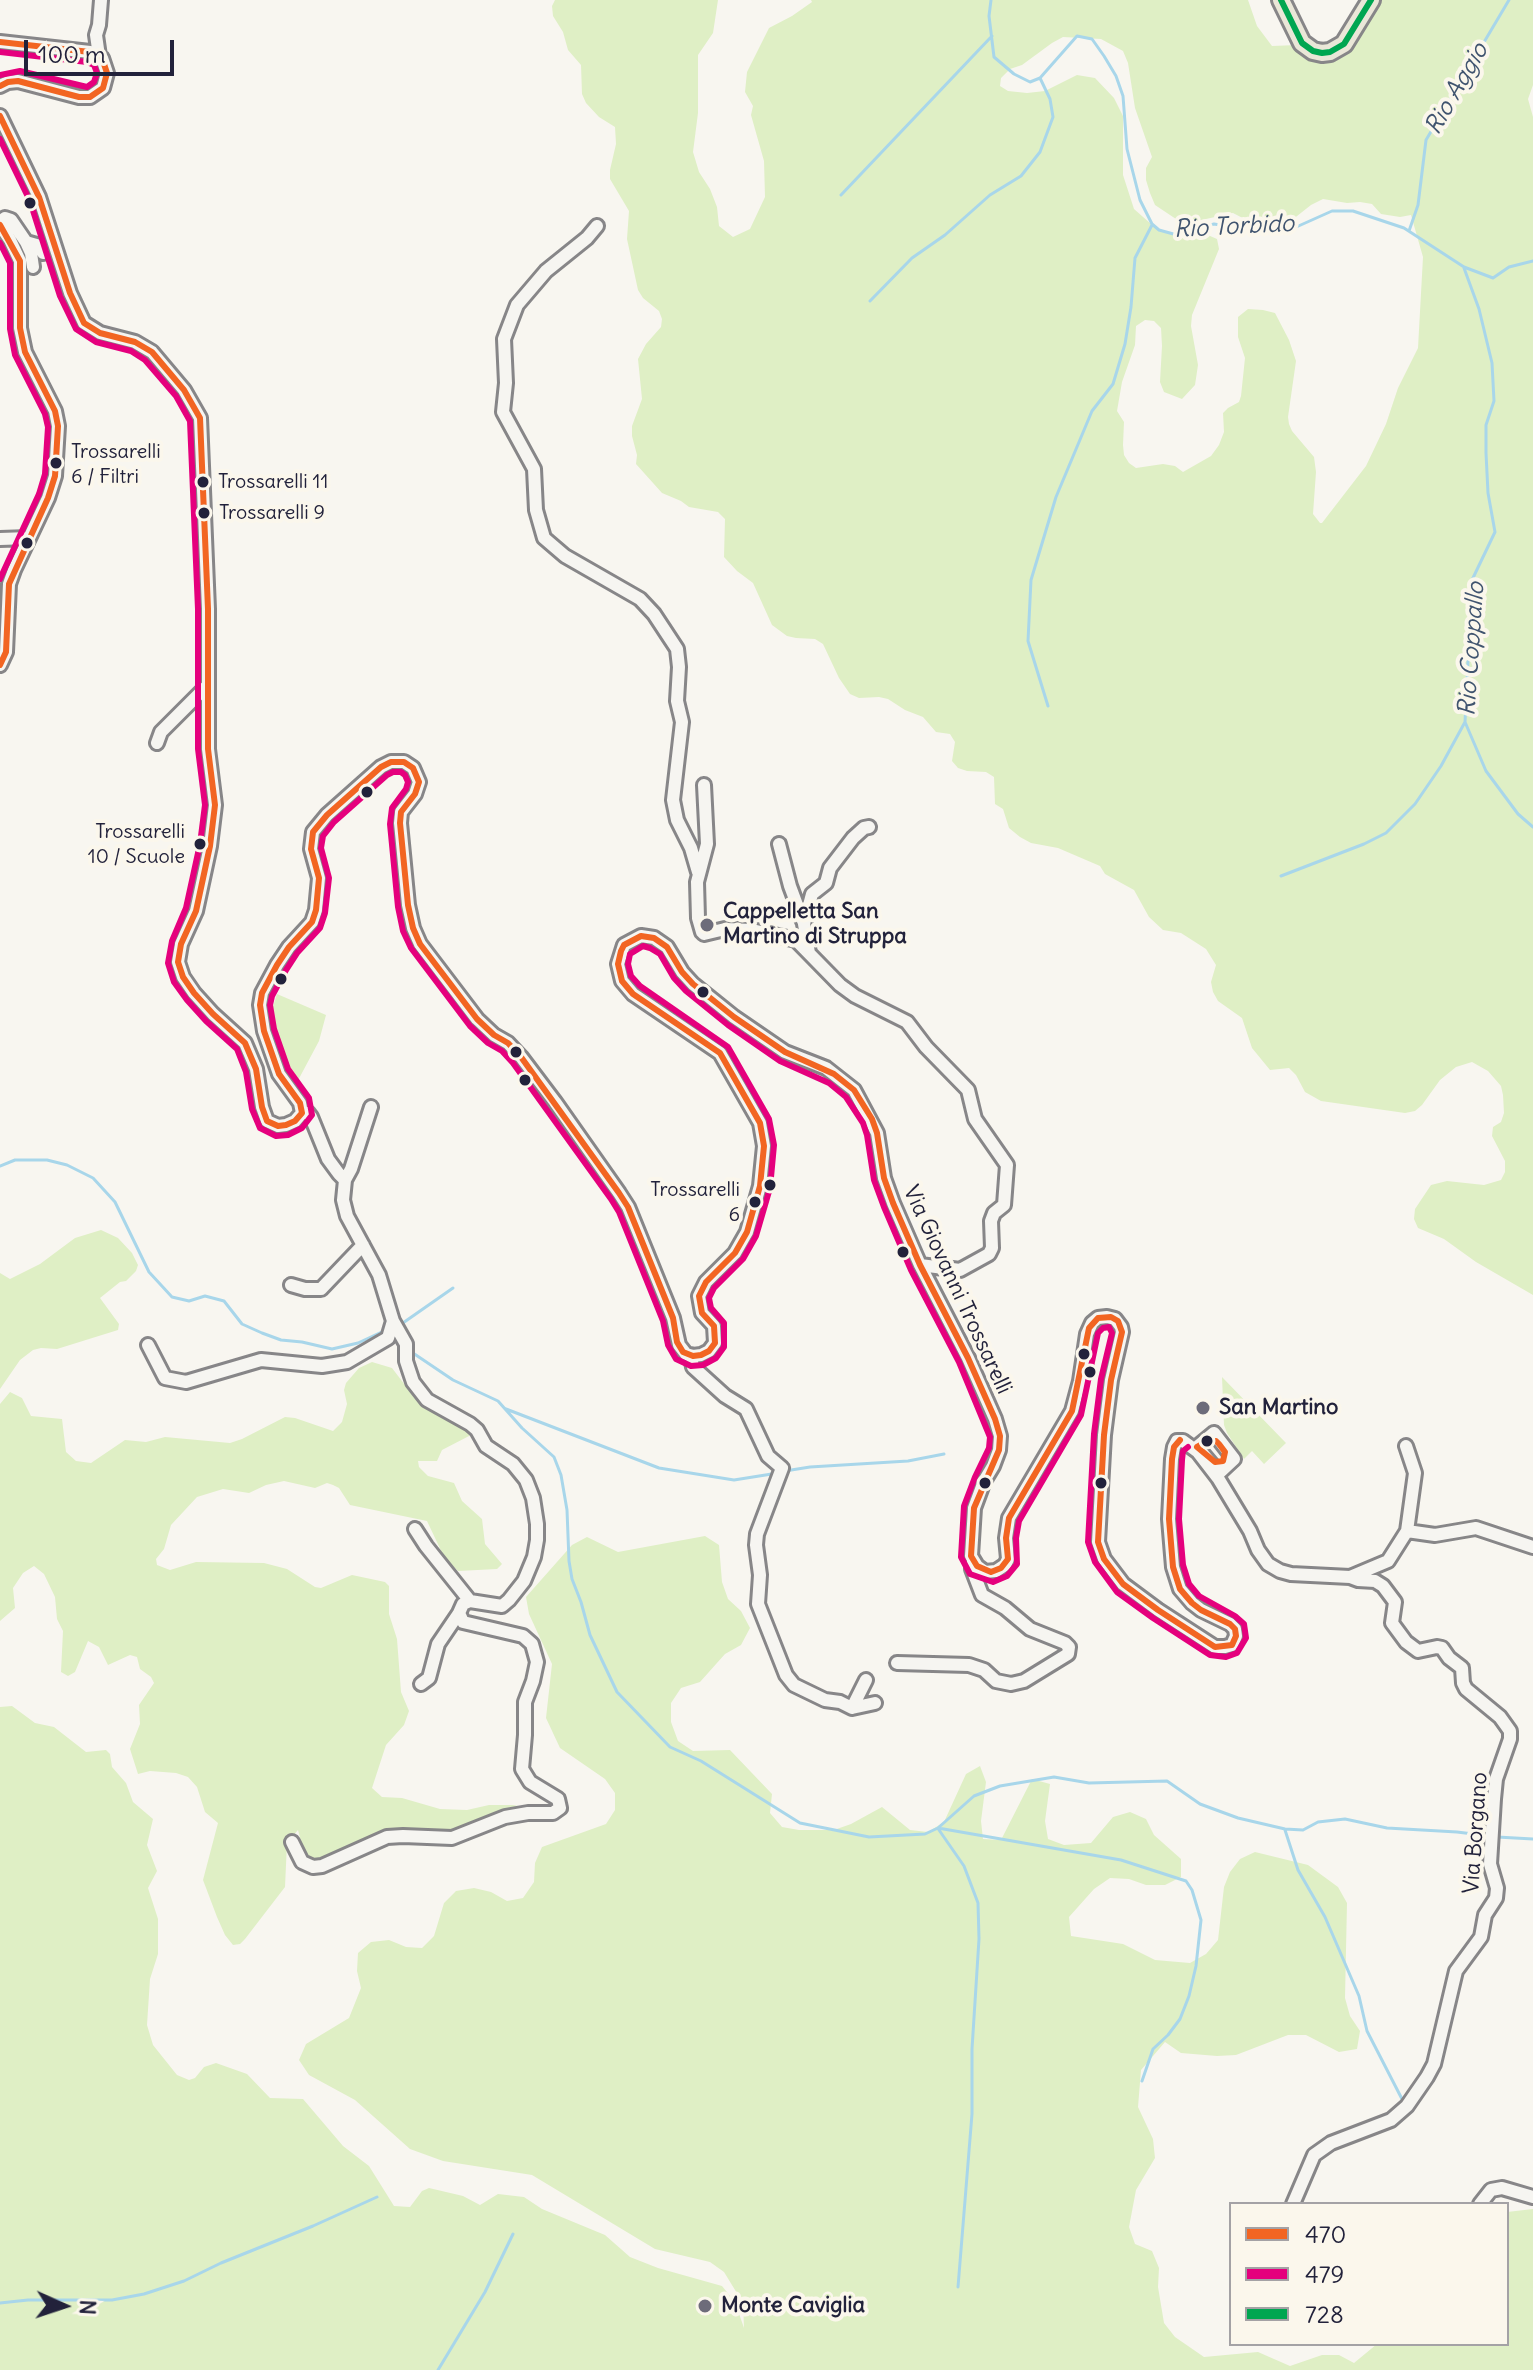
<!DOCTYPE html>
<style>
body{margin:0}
#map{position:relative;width:1533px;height:2370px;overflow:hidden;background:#f8f6f0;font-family:Delius,sans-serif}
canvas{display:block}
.legend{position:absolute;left:1229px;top:2202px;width:280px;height:144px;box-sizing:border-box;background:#fbf7ec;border:2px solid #a4a2a5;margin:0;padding:10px 14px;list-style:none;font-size:24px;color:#22223b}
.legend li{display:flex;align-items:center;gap:16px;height:40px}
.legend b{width:40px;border:2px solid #a4a2a5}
.north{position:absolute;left:24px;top:2266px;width:80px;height:80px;-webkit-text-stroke:6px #fbf7ec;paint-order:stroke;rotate:93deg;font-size:22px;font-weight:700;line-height:32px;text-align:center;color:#22223b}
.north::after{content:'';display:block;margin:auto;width:28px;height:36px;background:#22223b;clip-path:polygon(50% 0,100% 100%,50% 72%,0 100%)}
.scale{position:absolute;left:24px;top:40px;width:150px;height:36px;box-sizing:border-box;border:4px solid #22223b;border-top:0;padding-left:10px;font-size:24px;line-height:28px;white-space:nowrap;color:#22223b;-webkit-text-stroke:6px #fbf7ec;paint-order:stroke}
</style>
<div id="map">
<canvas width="1533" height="2370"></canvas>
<ul class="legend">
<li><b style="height:10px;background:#f26522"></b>470</li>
<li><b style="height:10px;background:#e5007d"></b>479</li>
<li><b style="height:10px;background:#00a651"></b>728</li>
</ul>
<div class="north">N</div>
<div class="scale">100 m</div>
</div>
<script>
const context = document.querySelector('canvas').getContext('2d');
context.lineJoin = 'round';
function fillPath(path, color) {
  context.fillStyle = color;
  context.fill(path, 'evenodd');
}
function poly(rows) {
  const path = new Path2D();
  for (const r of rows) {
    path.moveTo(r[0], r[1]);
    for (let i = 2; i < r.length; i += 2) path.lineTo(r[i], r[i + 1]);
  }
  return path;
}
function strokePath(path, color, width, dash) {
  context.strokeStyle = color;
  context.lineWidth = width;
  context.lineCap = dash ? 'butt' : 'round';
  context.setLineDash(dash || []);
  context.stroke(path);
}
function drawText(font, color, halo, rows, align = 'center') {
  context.font = font + ' Delius,sans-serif';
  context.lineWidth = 8;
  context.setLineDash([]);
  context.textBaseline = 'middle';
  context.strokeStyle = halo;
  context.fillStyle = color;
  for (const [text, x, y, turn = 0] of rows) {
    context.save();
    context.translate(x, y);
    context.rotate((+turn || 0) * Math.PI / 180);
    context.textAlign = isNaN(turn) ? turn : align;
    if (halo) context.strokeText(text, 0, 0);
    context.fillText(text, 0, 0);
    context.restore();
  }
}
const green = poly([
 [555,0,718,0,713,33,698,55,698,113,693,152,699,172,710,189,717,207,719,226,733,237,750,229,765,197,764,161,751,115,753,106,745,92,747,72,769,28,792,16,812,2,811,0,1248,0,1257,26,1272,46,1297,45,1329,61,1349,49,1380,0,1533,0,1533,85,1528,99,1533,117,1533,1295,1476,1262,1444,1239,1418,1228,1414,1219,1415,1209,1431,1185,1447,1181,1484,1185,1501,1180,1505,1172,1505,1161,1492,1136,1493,1127,1501,1122,1504,1113,1503,1095,1501,1086,1488,1071,1472,1062,1456,1067,1440,1080,1422,1105,1415,1111,1405,1113,1321,1101,1305,1092,1296,1075,1289,1068,1270,1070,1252,1048,1242,1018,1218,1001,1213,992,1211,982,1216,965,1206,949,1181,933,1163,930,1149,917,1134,890,1105,874,1100,866,1058,848,1031,843,1020,837,1009,828,1003,809,995,804,994,777,986,772,967,771,958,768,952,761,955,742,950,734,936,732,923,717,905,710,888,699,879,697,859,698,850,694,839,678,823,644,815,639,796,638,787,636,772,625,753,583,737,571,724,557,725,519,718,512,689,507,681,501,662,493,636,464,637,455,632,436,632,426,642,399,638,359,646,344,661,327,662,319,659,311,643,298,638,290,627,239,629,211,610,179,610,170,616,144,615,127,599,117,586,103,582,94,581,65,568,50,563,32,553,16,552,6],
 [1063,37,1101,39,1123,51,1128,63,1135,108,1152,157,1146,168,1146,180,1150,193,1155,205,1176,219,1188,223,1233,213,1256,225,1280,224,1292,220,1311,205,1323,199,1347,203,1360,202,1372,204,1381,214,1400,217,1411,215,1423,257,1418,348,1398,388,1386,424,1366,466,1322,523,1320,523,1313,514,1316,472,1314,457,1292,431,1289,424,1288,417,1296,361,1289,340,1275,313,1263,310,1248,309,1238,317,1238,337,1245,358,1241,396,1239,402,1228,408,1223,413,1224,432,1219,445,1211,456,1183,472,1175,466,1163,464,1136,468,1129,463,1124,455,1123,445,1124,422,1117,411,1122,382,1135,345,1136,326,1145,320,1154,321,1161,328,1162,346,1160,382,1164,392,1182,399,1195,385,1198,365,1191,326,1192,315,1219,249,1217,239,1201,232,1173,234,1159,231,1134,209,1123,175,1123,116,1114,98,1095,78,1077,75,1045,91,1027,93,1008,91,1000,86,1001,78,1010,69,1022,65,1052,43],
 [277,994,326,1015,319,1041,295,1086,285,1076,268,1022],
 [101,1230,118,1238,132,1253,138,1265,136,1271,126,1281,120,1282,100,1298,119,1324,118,1330,57,1349,41,1348,33,1350,20,1360,0,1389,0,1273,10,1279,40,1264,75,1238],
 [372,1362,392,1368,421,1406,448,1418,471,1435,442,1450,437,1461,418,1461,419,1467,428,1476,454,1483,462,1501,482,1519,485,1544,502,1564,497,1569,458,1571,444,1557,427,1521,350,1505,339,1488,333,1485,327,1483,315,1488,284,1481,266,1485,249,1493,223,1489,197,1497,171,1525,164,1549,156,1559,157,1565,170,1570,196,1562,264,1563,287,1569,315,1587,321,1588,352,1575,385,1582,389,1586,389,1614,397,1639,401,1692,409,1711,404,1725,386,1745,372,1788,382,1797,402,1798,440,1809,467,1810,489,1805,513,1805,529,1808,449,1833,414,1833,318,1862,306,1860,298,1830,287,1843,285,1887,245,1939,240,1944,233,1945,225,1935,217,1917,203,1880,218,1823,205,1812,197,1787,188,1777,176,1773,150,1771,138,1774,130,1749,140,1724,139,1705,154,1683,151,1677,140,1669,137,1657,130,1655,108,1665,99,1647,88,1641,75,1672,68,1676,61,1672,63,1631,57,1619,55,1597,44,1574,34,1566,23,1573,13,1588,15,1608,0,1621,0,1404,10,1392,22,1398,31,1416,62,1419,66,1452,76,1461,91,1463,125,1440,146,1442,165,1437,230,1443,242,1439,285,1417,295,1418,333,1431,342,1422,347,1404,344,1390,346,1383,359,1368],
 [1222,1377,1286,1443,1264,1464,1252,1451,1244,1459,1227,1433,1224,1425],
 [705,1536,719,1545,722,1582,728,1599,741,1611,750,1628,741,1645,725,1654,700,1682,681,1688,671,1703,671,1722,678,1741,693,1751,730,1750,772,1794,770,1813,782,1827,799,1830,834,1830,851,1824,882,1807,910,1830,928,1832,944,1822,966,1774,980,1766,986,1782,981,1821,983,1839,1001,1840,1032,1779,1050,1784,1045,1821,1048,1839,1064,1845,1091,1843,1113,1817,1130,1812,1146,1819,1154,1835,1181,1859,1181,1877,1165,1885,1146,1885,1129,1879,1110,1878,1094,1889,1069,1917,1071,1936,1123,1944,1155,1960,1190,1963,1206,1954,1218,1940,1224,1887,1230,1872,1240,1859,1255,1852,1308,1865,1338,1887,1347,1903,1345,1998,1350,2016,1360,2031,1357,2049,1339,2052,1306,2035,1288,2035,1236,2055,1217,2056,1181,2053,1165,2042,1141,2070,1138,2107,1153,2139,1155,2158,1136,2190,1129,2227,1135,2244,1152,2251,1159,2268,1158,2287,1164,2323,1175,2337,1204,2357,1258,2352,1290,2366,1322,2355,1339,2355,1354,2363,1377,2344,1507,2344,1507,2212,1533,2209,1533,2370,0,2370,0,1707,12,1706,35,1723,54,1727,86,1752,106,1750,110,1754,112,1767,126,1783,133,1802,153,1819,147,1845,157,1871,148,1888,158,1919,158,1954,150,1979,147,2025,153,2045,177,2075,189,2080,195,2078,204,2067,216,2063,247,2074,270,2098,303,2099,343,2146,369,2166,394,2206,410,2207,422,2191,429,2188,463,2196,480,2205,498,2194,524,2197,542,2209,605,2235,630,2257,658,2268,722,2286,735,2302,744,2328,743,2303,724,2272,710,2262,655,2249,532,2175,443,2161,410,2149,355,2100,309,2075,299,2060,306,2044,349,2018,361,1988,357,1971,358,1953,371,1942,389,1940,406,1947,422,1948,434,1936,444,1903,456,1891,474,1888,491,1892,507,1901,523,1898,534,1882,535,1863,542,1847,606,1824,615,1810,615,1793,605,1779,560,1748,546,1718,552,1664,529,1614,526,1597,572,1545,587,1537,618,1552]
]);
const stream = poly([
 [991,0,989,16,994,57,1014,74,1030,82,1040,78,1077,36,1092,39,1104,56,1116,76,1123,96,1127,149,1140,200,1152,224,1159,230,1177,235,1214,224,1238,228,1294,228,1332,211,1353,211,1404,228,1464,267,1493,278,1509,267,1533,261],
 [841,195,992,36],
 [1409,231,1418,205,1426,140,1509,0],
 [1464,268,1479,309,1492,363,1494,401,1486,425,1486,453,1488,493,1495,532,1472,580,1465,722,1486,771,1518,814,1533,827],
 [870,301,912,258,945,235,990,195,1021,176,1040,152,1053,117,1050,99,1040,78],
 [1048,706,1028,641,1031,580,1056,497,1092,411,1113,384,1125,344,1131,307,1135,258,1152,225],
 [1281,876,1364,844,1386,833,1415,804,1441,766,1465,722],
 [0,1166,15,1160,47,1160,67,1165,93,1178,115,1202,149,1272,172,1297,189,1301,205,1296,224,1301,242,1324,262,1333,281,1340,302,1342,332,1349,358,1343,386,1330],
 [400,1325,453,1288],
 [410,1351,453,1380,498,1401,522,1428,554,1457,561,1475,567,1510,569,1561,572,1579,581,1602,590,1635,617,1692,670,1747,701,1761,800,1823,869,1837,925,1834,938,1828,974,1796,1000,1786,1054,1777,1089,1783,1167,1781,1200,1804,1238,1818,1285,1829,1303,1830,1318,1822,1345,1819,1387,1828,1457,1832,1489,1836],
 [506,1409,659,1468,734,1480,778,1473],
 [785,1471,810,1467,908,1461,944,1454],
 [938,1828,1121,1860,1186,1881,1192,1890,1201,1920,1196,1966,1189,1996,1180,2019,1168,2035,1153,2049,1142,2081],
 [939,1830,964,1866,978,1903,979,1939,972,2049,972,2114,958,2287],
 [1285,1830,1298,1870,1325,1917,1359,1996,1367,2031,1403,2101],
 [1497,1837,1533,1839],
 [0,2303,28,2300,112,2300,144,2294,184,2281,221,2263,313,2226,377,2197],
 [438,2370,485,2292,513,2234]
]);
const minor = poly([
 [0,42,90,52,102,58,107,73,103,88,90,97,79,97,18,81,8,82,0,86],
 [99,56,96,35,99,25,101,0],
 [0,116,39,197,70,293,84,323,100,333,135,342,152,352,184,390,200,418,208,609,208,749,215,805,210,846,196,911,181,944,178,962,183,977,194,993,213,1014,245,1043,256,1069,262,1107,267,1121,278,1126,286,1125,295,1121,302,1113,300,1103,279,1074,264,1031,260,1005,262,993,277,965,289,947,312,922,316,910,319,878,311,849,313,832,327,815,381,767,391,762,404,762,413,768,419,782,415,794,401,812,400,823,408,905,413,928,420,944,477,1019,494,1035,508,1043,521,1057,555,1102,619,1193,628,1207,673,1318,679,1345,686,1354,693,1356,701,1355,709,1351,715,1343,714,1326,702,1313,699,1296,706,1282,735,1253,747,1232,760,1186,764,1146,760,1123,720,1053,633,994,622,981,618,964,624,945,641,936,654,938,667,947,682,972,693,984,734,1017,785,1052,826,1068,854,1090,877,1133,884,1178,893,1203,920,1265,968,1358,995,1419,1000,1436,999,1450,993,1466,984,1481,974,1508,971,1556,977,1566,985,1572,996,1571,1005,1565,1008,1559,1006,1538,1009,1518,1072,1411,1080,1381,1087,1334,1092,1323,1098,1318,1107,1317,1115,1319,1121,1327,1122,1332,1111,1380,1104,1435,1098,1542,1104,1559,1123,1584,1158,1610,1215,1647,1225,1647,1232,1645,1236,1636,1235,1629,1230,1624,1201,1610,1192,1603,1180,1589,1173,1567,1169,1519,1172,1459,1174,1447,1177,1441,1183,1441,1198,1452,1218,1478,1250,1531,1258,1550,1268,1564,1280,1571,1291,1574,1350,1577,1388,1561,1407,1531,1415,1473,1406,1446],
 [0,222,5,218,11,220,26,242,31,253,33,267],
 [0,225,10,240,20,261,20,328,25,352,55,411,58,426,55,476,48,498,14,570,9,584,6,652,0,665],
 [597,226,587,238,546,271,517,305,504,339,506,383,503,412,534,469,536,510,544,538,565,556,640,599,654,614,677,649,679,667,677,701,682,722,673,800,677,820,691,848,698,872],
 [26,242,40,246,43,253],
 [0,539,29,538],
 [157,743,161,732,208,685],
 [704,785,707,844,697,882,698,918,702,932,704,934,725,929,752,930,796,940,840,985,855,996,907,1022,926,1047,968,1090,975,1119,1007,1165,1004,1205,994,1213,991,1221,992,1248,989,1254,960,1270,920,1265],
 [779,844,790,886,803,921],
 [809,953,804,924,812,894,826,883,830,868,853,838,864,828,869,827],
 [302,1113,308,1113,311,1117,328,1159,339,1174,345,1180],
 [291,1285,305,1289,321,1289,363,1245],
 [148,1345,165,1378,186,1382,261,1360,322,1366,347,1362,388,1338,393,1321],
 [693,1356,692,1362,693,1367,725,1396,746,1409,768,1456,782,1468,757,1534,756,1545,760,1575,758,1604,786,1675,794,1685,825,1700,840,1702,852,1708,875,1703],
 [1214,1433,1234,1459,1219,1473,1197,1447,1214,1433],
 [415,1529,426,1546,470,1601],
 [1407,1531,1435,1535,1476,1528,1533,1547],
 [897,1663,969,1665,984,1670,996,1681,1011,1684,1024,1681,1068,1654,1069,1647,1065,1643,1030,1629,1005,1608,982,1595,972,1569,973,1561],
 [421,1684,429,1678,438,1644,459,1613],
 [852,1708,866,1680],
 [292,1842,302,1862,313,1867,322,1866,387,1837,403,1836,452,1838,505,1817,528,1813,553,1813,560,1808,558,1799,530,1782,522,1769,525,1735,525,1702,533,1681,537,1662,532,1644,523,1636,463,1622,459,1613,463,1604,470,1601,502,1606,509,1600,524,1581,534,1557,537,1540,537,1524,533,1498,526,1480,513,1464,486,1446,477,1430,470,1424,427,1400,413,1382,406,1361,406,1344,393,1321,379,1275,347,1216,343,1200,345,1180,351,1169,371,1107],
 [1293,2204,1314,2155,1331,2143,1391,2120,1407,2106,1427,2077,1434,2064,1456,1971,1481,1937,1485,1915,1496,1898,1497,1888,1490,1864,1494,1799,1496,1779,1510,1739,1510,1731,1500,1717,1466,1689,1463,1683,1462,1668,1449,1658,1442,1648,1437,1647,1418,1651,1406,1642,1392,1623,1395,1602,1383,1586,1375,1581,1358,1580,1350,1577],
 [1480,2204,1491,2190,1502,2188,1533,2197]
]);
const major = poly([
 [1281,0,1302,43,1313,51,1322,53,1330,52,1344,44,1371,0]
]);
const bus1 = poly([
 [0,42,90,52,102,58,107,73,103,88,90,97,79,97,18,81,8,82,0,86],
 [0,116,39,197,70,293,84,323,100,333,135,342,152,352,184,390,200,418,208,609,208,749,215,805,210,846,196,911,181,944,178,962,183,977,194,993,213,1014,245,1043,256,1069,262,1107,267,1121,278,1126,286,1125,295,1121,302,1113,300,1103,279,1074,264,1031,260,1005,262,993,277,965,289,947,312,922,316,910,319,878,311,849,313,832,327,815,381,767,391,762,404,762,413,768,419,782,415,794,401,812,400,823,408,905,413,928,420,944,477,1019,494,1035,508,1043,521,1057,619,1193,628,1207,673,1318,677,1342,683,1352,693,1356,701,1355,709,1351,715,1343,714,1326,702,1313,699,1296,706,1282,735,1253,747,1232,760,1186,764,1146,760,1123,720,1053,633,994,622,981,618,964,621,951,624,945,641,936,654,938,667,947,682,972,693,984,734,1017,785,1052,834,1074,854,1090,872,1119,877,1133,884,1178,893,1203,920,1265,968,1358,995,1419,1000,1436,999,1450,974,1508,971,1556,977,1566,991,1572,1001,1568,1008,1559,1006,1538,1009,1518,1072,1411,1089,1328,1098,1318,1111,1317,1118,1321,1122,1332,1111,1380,1104,1435,1098,1542,1104,1559,1123,1584,1158,1610,1215,1647,1232,1645,1236,1636,1235,1629,1230,1624,1201,1610,1192,1603,1180,1589,1173,1567,1169,1519,1172,1459,1174,1447,1180,1440],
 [0,225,20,261,20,328,25,352,55,411,58,426,55,476,48,498,9,584,6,652,0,665],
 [1208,1441,1216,1441,1219,1444,1225,1452,1223,1461,1215,1462,1197,1447,1208,1441]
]);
const bus2 = poly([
 [0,52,87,62,94,65,97,73,94,82,87,87,20,71,0,75],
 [0,139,30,201,60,296,76,329,96,342,131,351,145,360,176,396,190,421,198,609,198,749,205,805,200,844,186,908,172,941,168,963,174,982,187,1000,206,1021,237,1049,246,1072,252,1109,260,1128,276,1136,288,1135,302,1128,312,1115,309,1098,288,1069,274,1029,270,1005,272,996,286,970,297,953,320,928,325,913,329,878,321,848,323,836,334,822,387,775,393,772,401,772,405,775,408,782,406,789,392,808,390,824,398,907,403,931,411,948,470,1026,488,1043,502,1051,513,1063,611,1199,619,1212,663,1321,668,1345,676,1359,691,1366,703,1365,716,1358,724,1347,724,1323,711,1308,709,1298,714,1288,743,1259,756,1236,770,1188,774,1145,769,1119,728,1047,640,986,631,976,628,964,630,954,643,946,650,948,660,954,674,978,686,991,728,1025,780,1061,829,1083,846,1097,863,1123,867,1135,874,1180,884,1207,911,1270,959,1362,990,1437,989,1448,975,1477,964,1506,961,1557,970,1574,993,1582,1007,1576,1017,1564,1016,1538,1019,1521,1081,1415,1098,1333,1103,1328,1109,1327,1112,1333,1101,1379,1094,1434,1088,1542,1095,1562,1117,1592,1153,1618,1210,1655,1226,1657,1237,1653,1246,1638,1244,1624,1235,1616,1199,1596,1189,1584,1183,1565,1179,1519,1182,1460,1183,1451,1188,1447],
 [0,243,10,263,10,329,15,355,45,414,48,427,45,474,39,494,0,579]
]);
const bus3 = poly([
 [1281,0,1302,43,1313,51,1322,53,1330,52,1344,44,1371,0]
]);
const markers = [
 [30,203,7,"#22223b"],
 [56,463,7,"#22223b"],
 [203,482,7,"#22223b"],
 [204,513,7,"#22223b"],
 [27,543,7,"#22223b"],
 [367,792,7,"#22223b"],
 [200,844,7,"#22223b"],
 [707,925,8,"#6d6c7a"],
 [281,979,7,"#22223b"],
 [703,992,7,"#22223b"],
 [516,1052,7,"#22223b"],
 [525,1080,7,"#22223b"],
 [770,1185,7,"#22223b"],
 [755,1202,7,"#22223b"],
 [903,1252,7,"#22223b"],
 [1084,1354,7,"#22223b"],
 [1090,1372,7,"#22223b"],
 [1203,1408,8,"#6d6c7a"],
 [1207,1441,7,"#22223b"],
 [985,1483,7,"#22223b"],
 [1101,1483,7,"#22223b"],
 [705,2306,8,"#6d6c7a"]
];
const busNames = [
 ["Trossarelli",71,452],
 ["6 / Filtri",71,477],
 ["Trossarelli 11",218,482],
 ["Trossarelli 9",219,513],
 ["Trossarelli",185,832,"right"],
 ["10 / Scuole",185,857,"right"],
 ["Trossarelli",740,1190,"right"],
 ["6",740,1215,"right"]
];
const poiNames = [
 ["Cappelletta San",723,912],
 ["Martino di Struppa",723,937],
 ["San Martino",1219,1408],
 ["Monte Caviglia",721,2306]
];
const streetNames = [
 ["Via Giovanni Trossarelli",957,1290,65],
 ["Via Borgano",1476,1833,-86]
];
const waterNames = [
 ["Rio Aggio",1457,89,-60],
 ["Rio Torbido",1234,227,-3],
 ["Rio Coppallo",1472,649,-86]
];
fillPath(green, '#dfefc5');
strokePath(stream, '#a8d6ea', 3);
strokePath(minor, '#878688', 18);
strokePath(major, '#878688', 22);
strokePath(minor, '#f6f5f1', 12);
strokePath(major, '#eae7d8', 16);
strokePath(bus1, '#f26522', 6);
strokePath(bus2, '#e5007d', 6);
strokePath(bus3, '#00a651', 6);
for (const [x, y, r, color] of markers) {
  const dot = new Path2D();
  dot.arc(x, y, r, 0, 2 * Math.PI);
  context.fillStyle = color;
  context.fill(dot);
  strokePath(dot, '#fbf7ec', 3);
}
drawText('20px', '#22223b', '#fbf7ec', busNames, 'left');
drawText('bold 22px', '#22223b', '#fbf7ec', poiNames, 'left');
drawText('22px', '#22223b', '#fbf7ec', streetNames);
drawText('italic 24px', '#40546f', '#fbf7ec', waterNames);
</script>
